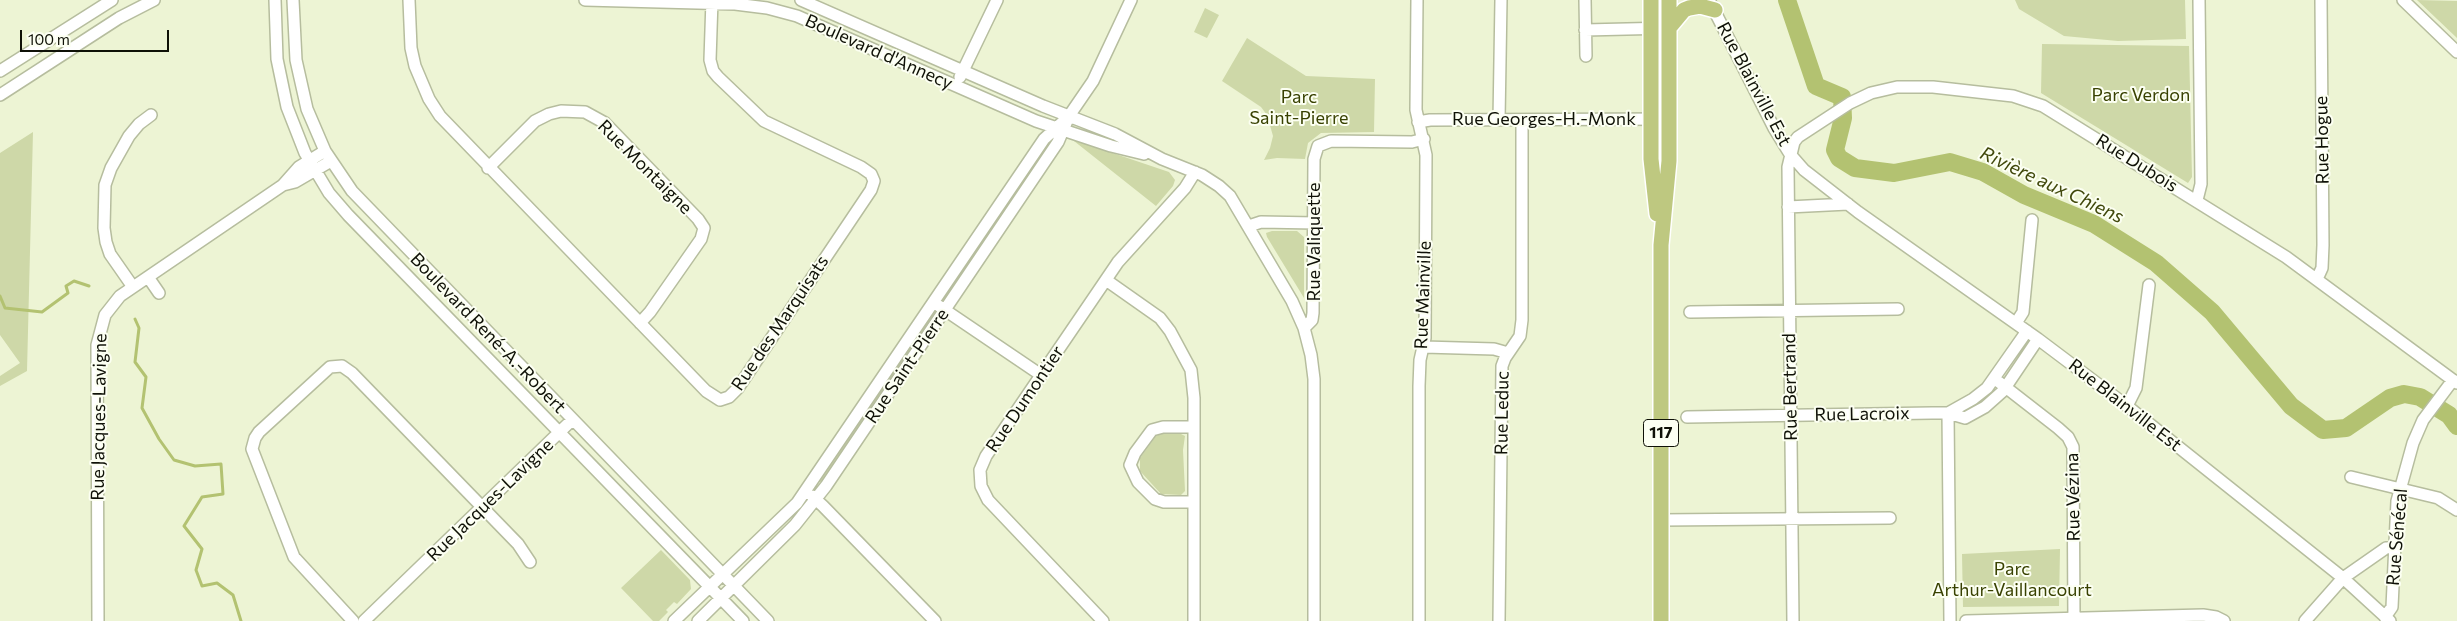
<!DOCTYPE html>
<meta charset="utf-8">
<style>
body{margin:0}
#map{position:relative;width:2457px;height:621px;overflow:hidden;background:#edf4d4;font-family:Commissioner,sans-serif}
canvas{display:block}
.scale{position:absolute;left:20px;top:30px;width:149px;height:22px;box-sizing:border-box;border:2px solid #0f1107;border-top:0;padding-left:6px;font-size:15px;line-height:18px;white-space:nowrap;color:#0f1107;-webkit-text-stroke:4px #fcfff2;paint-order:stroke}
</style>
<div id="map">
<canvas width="2457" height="621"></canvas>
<div class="scale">100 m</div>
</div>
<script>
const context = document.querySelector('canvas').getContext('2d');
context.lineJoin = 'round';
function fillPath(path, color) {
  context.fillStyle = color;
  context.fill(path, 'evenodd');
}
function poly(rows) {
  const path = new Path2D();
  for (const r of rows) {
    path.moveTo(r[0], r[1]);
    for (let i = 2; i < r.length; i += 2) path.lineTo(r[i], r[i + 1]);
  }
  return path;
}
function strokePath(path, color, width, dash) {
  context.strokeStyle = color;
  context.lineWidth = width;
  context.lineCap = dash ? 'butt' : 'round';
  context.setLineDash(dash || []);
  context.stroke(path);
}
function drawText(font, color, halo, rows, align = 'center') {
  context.font = font + ' Commissioner,sans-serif';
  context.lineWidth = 4;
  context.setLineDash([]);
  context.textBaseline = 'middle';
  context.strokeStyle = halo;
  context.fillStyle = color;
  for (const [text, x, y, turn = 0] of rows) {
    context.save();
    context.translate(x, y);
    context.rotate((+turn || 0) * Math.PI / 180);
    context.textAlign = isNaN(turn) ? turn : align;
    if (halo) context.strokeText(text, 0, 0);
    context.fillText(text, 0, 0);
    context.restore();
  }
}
const green = poly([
 [2015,0,2185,0,2186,39,2118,41,2064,36,2019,9],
 [2417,0,2457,1,2457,38],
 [1205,8,1219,15,1207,38,1194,32],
 [1247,38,1306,76,1375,79,1374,132,1321,133,1308,143,1305,159,1277,158,1264,160,1270,148,1273,136,1267,115,1261,107,1222,81],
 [2042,44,2189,46,2192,177,2188,183,2041,93],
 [33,132,27,371,0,386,0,376,20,363,0,335,0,153],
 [1074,141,1077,141,1169,172,1175,180,1173,186,1156,206],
 [1010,198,1001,219,952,292,947,289],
 [1272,231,1297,231,1304,237,1304,298,1267,237,1266,233],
 [927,319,931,322,822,483,817,479],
 [1162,433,1179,433,1185,436,1183,450,1185,491,1181,495,1161,494,1140,471,1140,458,1156,436],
 [2060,549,2059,606,1963,607,1962,554],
 [661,550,690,580,691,589,677,604,674,602,666,610,668,612,659,621,653,621,621,588]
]);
const stream = poly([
 [0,296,5,308,42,312,68,293,66,286,74,281,89,286],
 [135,319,139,328,135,362,146,377,142,408,159,439,174,460,195,466,221,464,223,494,202,497,184,526,202,549,196,570,202,586,217,583,233,595,241,621]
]);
const river = poly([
 [1787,0,1816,86,1842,97,1843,118,1835,150,1839,158,1855,168,1894,173,1950,162,1983,172,2024,195,2094,224,2156,263,2212,312,2291,406,2323,430,2346,428,2390,398,2404,394,2420,397,2449,415,2457,426]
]);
const minor = poly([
 [275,0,277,59,287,107,305,153,329,193,348,215,743,621],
 [293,0,296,60,307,109,325,151,352,191,768,621],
 [409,0,411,48,415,66,429,99,440,116,706,391,720,400,729,397,738,388,871,190,874,181,871,174,861,167,764,121,718,77,713,71,710,60,712,0],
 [585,0,735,4,767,8,797,16,1036,121,1111,146,1144,154],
 [801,0,1043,106,1115,134,1162,159,1202,175,1219,186,1230,196,1292,301,1304,328,1311,355,1314,379,1314,621],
 [1417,0,1416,110,1426,155,1425,338,1420,360,1419,386,1419,621],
 [1585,0,1586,56],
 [1709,0,1774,128,1790,154,1804,170,1858,212,2038,339,2127,406,2343,578,2390,621],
 [2403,0,2457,52],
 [1585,30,1669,28],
 [0,71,112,0],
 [960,77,997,0],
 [0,95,119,18,154,0],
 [1499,120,1501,0],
 [1418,122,1430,120,1670,119],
 [488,168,535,121,549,114,561,111,585,112,605,123,698,219,704,228,701,239,650,312,640,323],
 [283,185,295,182,331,161],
 [2197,200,2201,184,2199,0],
 [1788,207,1848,204],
 [1249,226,1261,222,1315,223],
 [148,277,159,293],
 [2317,279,2322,268,2323,245,2321,0],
 [1106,280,1160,318,1170,331,1191,370,1194,398,1194,621],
 [133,287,110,254,106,242,104,228,105,185,111,168,129,136,139,124,151,115],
 [939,306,1041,375],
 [1690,312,1898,309],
 [2016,323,2023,312,2032,220],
 [1304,328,1312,320,1313,313,1314,159,1318,146,1331,141,1412,142,1424,139],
 [1424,347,1494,349,1508,353],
 [1995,379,2058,428,2068,437,2073,447,2074,621],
 [2127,406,2136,388,2149,285],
 [1948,413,1950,621],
 [1948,413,1973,399,1987,388,2027,331],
 [1687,417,1932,413,1948,413,1965,418,1985,407,2003,391,2038,339],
 [1194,427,1163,427,1152,430,1135,453,1130,465,1138,482,1155,499,1164,502,1194,502],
 [2351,477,2438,498,2457,510],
 [812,496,823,506,935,621],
 [1661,520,1890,518],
 [2385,617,2392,607,2397,501,2413,443,2423,420,2453,380],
 [98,621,97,345,105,315,120,296,283,185,299,167,325,151],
 [353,621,294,557,252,449,255,438,259,432,330,367,342,366,352,373,518,544,530,562],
 [364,621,572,420],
 [674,621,797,503,1044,139,1066,119],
 [698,621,795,525,826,486,1058,142,1069,116,1093,81,1131,0],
 [1103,621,988,500,981,486,980,470,986,456,1118,262,1185,188,1195,172],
 [1499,621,1502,366,1505,358,1520,336,1522,320,1522,120],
 [1793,621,1788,167,1794,142,1798,137,1850,103,1871,93,1897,87,1933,87,2013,96,2043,106,2286,257,2457,383],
 [1966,621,2203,615,2216,617,2224,621],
 [2305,621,2343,578,2386,548,2395,547]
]);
const major = poly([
 [1651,0,1651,159,1657,214],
 [1669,28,1684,10,1689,8,1700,6,1715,10],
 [1661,621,1661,245,1669,161,1669,0]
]);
const shields = [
 [1661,433,35]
];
const shieldNames = [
 ["117",1661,433]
];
const streetNames = [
 ["Boulevard d'Annecy",879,52,24],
 ["Rue Blainville Est",1754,84,62],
 ["Rue Georges-H.-Monk",1544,119],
 ["Rue Hogue",2322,140,-91],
 ["Rue Dubois",2137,163,32],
 ["Rue Montaigne",645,167,45],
 ["Rue Valiquette",1314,242,-90],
 ["Rue Mainville",1423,295,-88],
 ["Rue des Marquisats",780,323,-56],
 ["Boulevard René-A.-Robert",488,333,46],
 ["Rue Saint-Pierre",907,366,-56],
 ["Rue Bertrand",1790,387,-91],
 ["Rue Dumontier",1025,399,-56],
 ["Rue Blainville Est",2125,405,38],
 ["Rue Leduc",1502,413,-89],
 ["Rue Lacroix",1862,414,-1],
 ["Rue Jacques-Lavigne",99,417,-89],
 ["Rue Vézina",2073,497,-91],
 ["Rue Jacques-Lavigne",490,500,-44],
 ["Rue Sénécal",2397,537,-85]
];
const parkNames = [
 ["Parc Verdon",2141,95],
 ["Parc",1299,97],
 ["Saint-Pierre",1299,118],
 ["Parc",2012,569],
 ["Arthur-Vaillancourt",2012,590]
];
const waterNames = [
 ["Rivière aux Chiens",2052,185,25]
];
fillPath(green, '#ced8a8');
strokePath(stream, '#b3c271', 3);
strokePath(river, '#b3c271', 18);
strokePath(minor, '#b6bd9e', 14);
strokePath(major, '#fff', 18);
strokePath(minor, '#fff', 11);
strokePath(major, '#bec880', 15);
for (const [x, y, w] of shields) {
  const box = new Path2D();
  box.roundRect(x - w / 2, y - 13.5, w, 27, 4);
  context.fillStyle = '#fcfff2';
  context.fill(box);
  strokePath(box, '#0f1107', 1);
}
drawText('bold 16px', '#0f1107', null, shieldNames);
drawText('18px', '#0f1107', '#fcfff2', streetNames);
drawText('18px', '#384101', '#fcfff2', parkNames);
drawText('italic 19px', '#41490c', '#fcfff2', waterNames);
</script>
